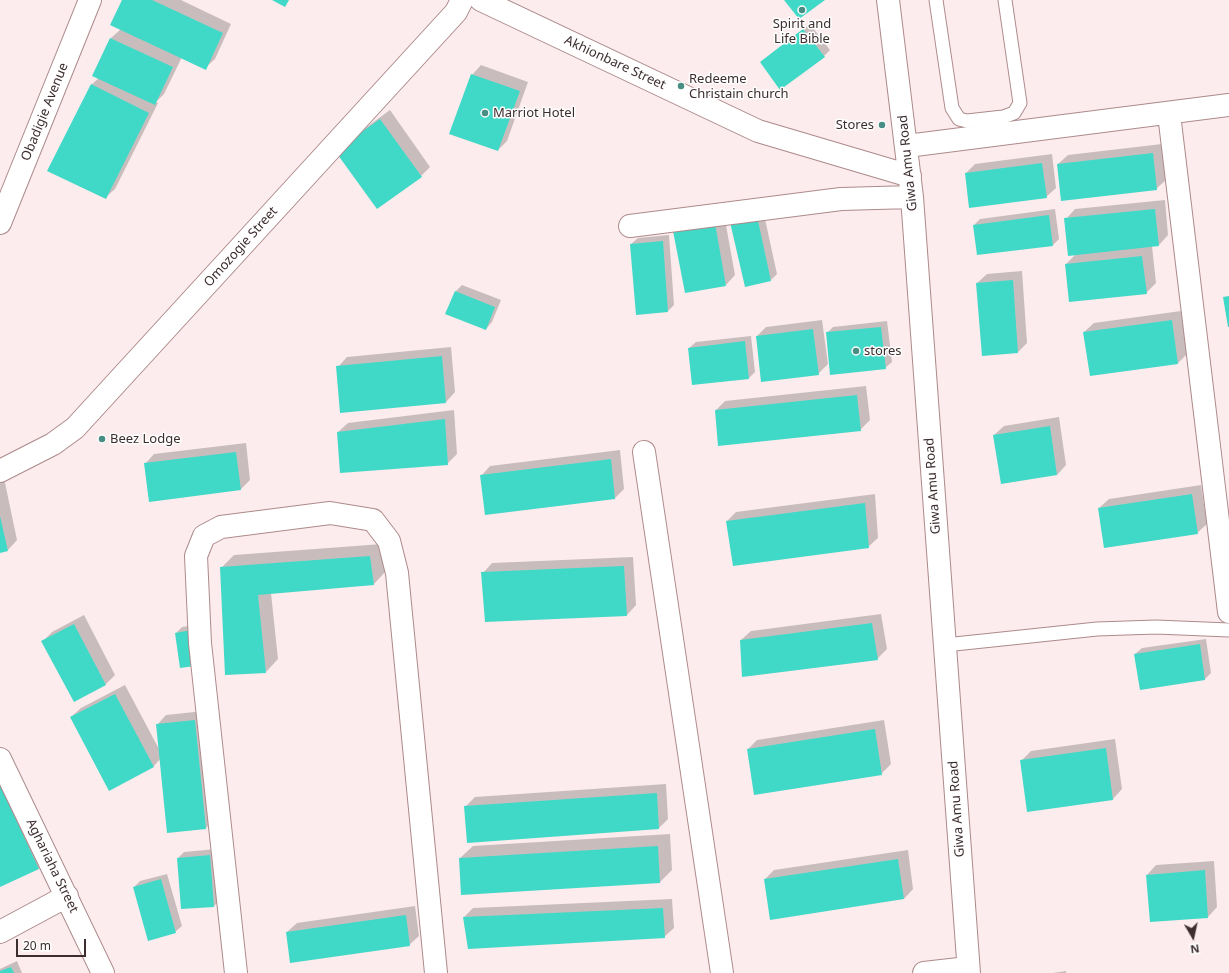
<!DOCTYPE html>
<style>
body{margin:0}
#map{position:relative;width:1229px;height:973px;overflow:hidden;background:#fceced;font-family:"Noto Sans",sans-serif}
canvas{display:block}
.north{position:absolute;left:1173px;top:917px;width:40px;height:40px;-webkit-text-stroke:3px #fefefe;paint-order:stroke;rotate:171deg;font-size:11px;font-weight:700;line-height:16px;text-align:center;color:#3c2d2e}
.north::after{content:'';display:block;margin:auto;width:14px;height:18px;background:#3c2d2e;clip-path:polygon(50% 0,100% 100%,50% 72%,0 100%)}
.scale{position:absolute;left:16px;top:939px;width:70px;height:18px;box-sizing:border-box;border:2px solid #3c2d2e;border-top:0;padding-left:5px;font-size:12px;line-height:14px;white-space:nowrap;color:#3c2d2e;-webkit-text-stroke:3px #fefefe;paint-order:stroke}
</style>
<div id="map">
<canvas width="1229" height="973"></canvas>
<div class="north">N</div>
<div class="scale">20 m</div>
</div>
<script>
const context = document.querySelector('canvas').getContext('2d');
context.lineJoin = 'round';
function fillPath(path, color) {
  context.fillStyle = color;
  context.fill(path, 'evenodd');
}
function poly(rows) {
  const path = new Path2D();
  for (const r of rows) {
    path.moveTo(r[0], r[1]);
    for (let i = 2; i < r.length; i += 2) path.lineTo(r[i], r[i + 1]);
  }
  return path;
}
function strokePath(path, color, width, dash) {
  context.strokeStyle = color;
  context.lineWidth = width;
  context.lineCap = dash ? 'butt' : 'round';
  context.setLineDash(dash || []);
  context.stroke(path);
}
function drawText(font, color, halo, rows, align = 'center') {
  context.font = font + ' "Noto Sans",sans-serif';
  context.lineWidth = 3;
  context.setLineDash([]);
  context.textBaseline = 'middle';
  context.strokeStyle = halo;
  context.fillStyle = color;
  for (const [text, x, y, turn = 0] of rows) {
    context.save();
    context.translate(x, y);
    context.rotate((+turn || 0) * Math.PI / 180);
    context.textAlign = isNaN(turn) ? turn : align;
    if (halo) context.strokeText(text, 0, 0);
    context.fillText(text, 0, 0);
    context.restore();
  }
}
const shadow = poly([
 [123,0,181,0,231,24,215,59,205,68,182,57,164,94,156,102,158,103,115,189,105,198,49,170,92,84,99,78,94,75,111,38,121,29],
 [810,24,830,50,824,56,761,62],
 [481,65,528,82,507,141,498,150,472,75],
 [390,110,430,167,421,176,346,142],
 [1162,144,1166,180,1156,189,1058,164,1068,155],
 [1052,154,1056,188,1046,197,966,173,975,164],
 [1165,200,1168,235,1159,245,1152,246,1156,283,1146,293,1066,264,1076,254,1066,219,1075,209],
 [1055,209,1059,239,1053,245,974,225,980,219],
 [763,210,777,274,771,280,738,216],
 [724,214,735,275,726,285,684,221],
 [669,235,674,305,668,311,631,244,638,238],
 [1022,271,1027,343,1018,352,983,355,977,283,987,274],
 [462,285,501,300,492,322,486,329,447,313,456,291],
 [1181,311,1187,354,1178,363,1084,332,1094,323],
 [822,320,828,364,818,374,757,336,766,327],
 [887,321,892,362,885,368,827,333,833,327],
 [751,336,755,372,749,378,689,348,696,342],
 [451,347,455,392,446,402,341,412,338,367,347,357],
 [866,386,870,420,860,430,716,410,725,401],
 [454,410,457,454,447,464,338,432,348,423],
 [1059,417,1066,465,1057,475,994,435,1004,426],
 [246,443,250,480,241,489,145,464,154,454],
 [620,450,624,489,615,498,481,476,490,466],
 [4,478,17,540,8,550,0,552,0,479],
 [1201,485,1207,524,1197,533,1099,508,1109,499],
 [875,494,878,538,868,547,727,521,736,512],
 [382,544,386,571,374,584,271,593,278,659,266,672,221,568,234,555],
 [633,557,636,605,627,615,483,573,492,563],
 [881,614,887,649,877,659,741,640,751,631],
 [84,615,115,675,106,684,74,700,43,641,52,632],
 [203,624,202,664,176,633,182,627],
 [1206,639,1211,673,1205,679,1140,689,1135,654,1142,648],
 [125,685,159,749,157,725,166,715,204,711,215,818,206,828,160,759,154,766,110,790,71,717,81,708],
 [884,720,891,764,881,774,748,749,757,740],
 [1115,739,1122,789,1113,799,1028,811,1021,761,1031,751],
 [0,772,48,858,38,868,0,885],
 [666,784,668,819,659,828,465,807,475,797],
 [670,834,672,870,660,882,460,858,473,846],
 [216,849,220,900,214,906,178,858,184,852],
 [908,850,913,889,904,899,765,879,774,870],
 [1214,861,1217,907,1208,917,1147,875,1156,865],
 [167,874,182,926,175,932,134,887,140,881],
 [672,899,674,928,664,937,464,917,473,908],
 [415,906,419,936,409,945,287,932,297,923],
 [17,961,22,973,0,973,0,969],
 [1066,971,1066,973,1053,973]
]);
const building = poly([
 [122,0,152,0,223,33,206,70,110,25],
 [272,0,289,0,285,7],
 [784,0,825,0,799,19],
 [803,29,825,57,780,90,760,62],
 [110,38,173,67,155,105,92,76],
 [471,74,520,91,498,151,449,134],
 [91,84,149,113,106,199,47,171],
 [380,119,422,177,377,209,335,151],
 [1153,153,1157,190,1061,201,1057,164],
 [1042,163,1047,198,969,208,965,173],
 [1155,209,1159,246,1068,256,1064,218],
 [1049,215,1053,246,977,255,973,225],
 [757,216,771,281,745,287,730,222],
 [715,223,726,286,685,293,673,231],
 [663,241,668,312,636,315,630,244],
 [1142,256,1147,294,1069,302,1065,264],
 [1013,280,1018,353,982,356,976,283],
 [455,291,495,307,486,330,445,314],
 [1229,296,1229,327,1228,327,1223,297],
 [1172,320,1178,364,1090,376,1083,332],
 [881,327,886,369,830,375,826,332],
 [813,329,819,375,761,382,756,336],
 [745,341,749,379,692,385,688,348],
 [442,356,446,403,340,413,336,366],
 [857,395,861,431,718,446,715,410],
 [445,419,448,465,340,473,337,432],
 [1050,426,1057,475,1001,484,993,435],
 [236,452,241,490,149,502,144,463],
 [611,459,615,499,485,515,480,475],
 [1192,494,1198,534,1104,548,1098,508],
 [865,503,869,548,733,566,726,521],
 [0,516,8,551,0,553],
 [370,556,374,585,258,595,266,673,225,675,220,567],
 [624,566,627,616,485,622,481,572],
 [872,623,878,660,742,677,740,640],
 [74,624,106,685,74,702,41,641],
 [197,629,202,665,180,668,175,633],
 [1200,644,1205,680,1140,690,1134,654],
 [115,694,154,767,109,791,70,717],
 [195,720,206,829,167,833,156,724],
 [875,729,882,775,754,795,747,749],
 [1106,748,1113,800,1027,812,1020,760],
 [0,785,39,869,0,887],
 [657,793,659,829,467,843,464,806],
 [658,846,660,883,461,895,459,858],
 [210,855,214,907,181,909,177,858],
 [898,859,904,899,770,920,764,879],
 [1205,870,1208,918,1150,922,1146,875],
 [161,879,176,933,148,941,133,887],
 [663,908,665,938,468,949,463,917],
 [406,915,410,946,290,963,286,932],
 [11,967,14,973,0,973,0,971]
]);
const service = poly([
 [936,0,952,108,959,119,967,121,1003,117,1014,113,1020,103,1005,0],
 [945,645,1097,629,1156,627,1229,630]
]);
const minor = poly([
 [481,0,758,131,910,176],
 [888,0,912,197,969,973],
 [1169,114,1229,612],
 [907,146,1229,105],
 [0,223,90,0],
 [630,226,841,199,912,197],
 [644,452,722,973],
 [0,471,53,444,75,428,456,12,462,0],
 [0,759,103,973],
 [0,932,67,896],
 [236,973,200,643,196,556,204,536,221,527,330,513,373,520,389,541,397,573,436,973],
 [924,973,968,968]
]);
const markers = [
 [802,10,4,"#498e84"],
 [681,86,4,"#498e84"],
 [485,113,4,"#498e84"],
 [882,125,4,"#498e84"],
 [856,351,4,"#498e84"],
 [102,439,4,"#498e84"]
];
const poiNames = [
 ["Spirit and",802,24,"center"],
 ["Life Bible",802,39,"center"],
 ["Redeeme",689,79],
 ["Christain church",689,94],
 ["Marriot Hotel",493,113],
 ["Stores",874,125,"right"],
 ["stores",864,351],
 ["Beez Lodge",110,439]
];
const streetNames = [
 ["Akhionbare Street",615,63,25],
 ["Obadigie Avenue",45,112,-68],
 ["Giwa Amu Road",908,163,-96],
 ["Omozogie Street",241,247,-48],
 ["Giwa Amu Road",933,486,-94],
 ["Giwa Amu Road",957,809,-94],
 ["Aghariaha Street",52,866,64]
];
fillPath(shadow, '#0003');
fillPath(building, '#40d8c6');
strokePath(service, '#ad8a8b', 15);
strokePath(minor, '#ad8a8b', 24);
strokePath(service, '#fff', 13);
strokePath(minor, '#fff', 22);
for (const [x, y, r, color] of markers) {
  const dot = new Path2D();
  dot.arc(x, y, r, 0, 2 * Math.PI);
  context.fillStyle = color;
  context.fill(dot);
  strokePath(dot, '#fefefe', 1.5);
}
drawText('13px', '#3c2d2e', '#fefefe', poiNames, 'left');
drawText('13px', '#3c2d2e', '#fefefe', streetNames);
</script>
